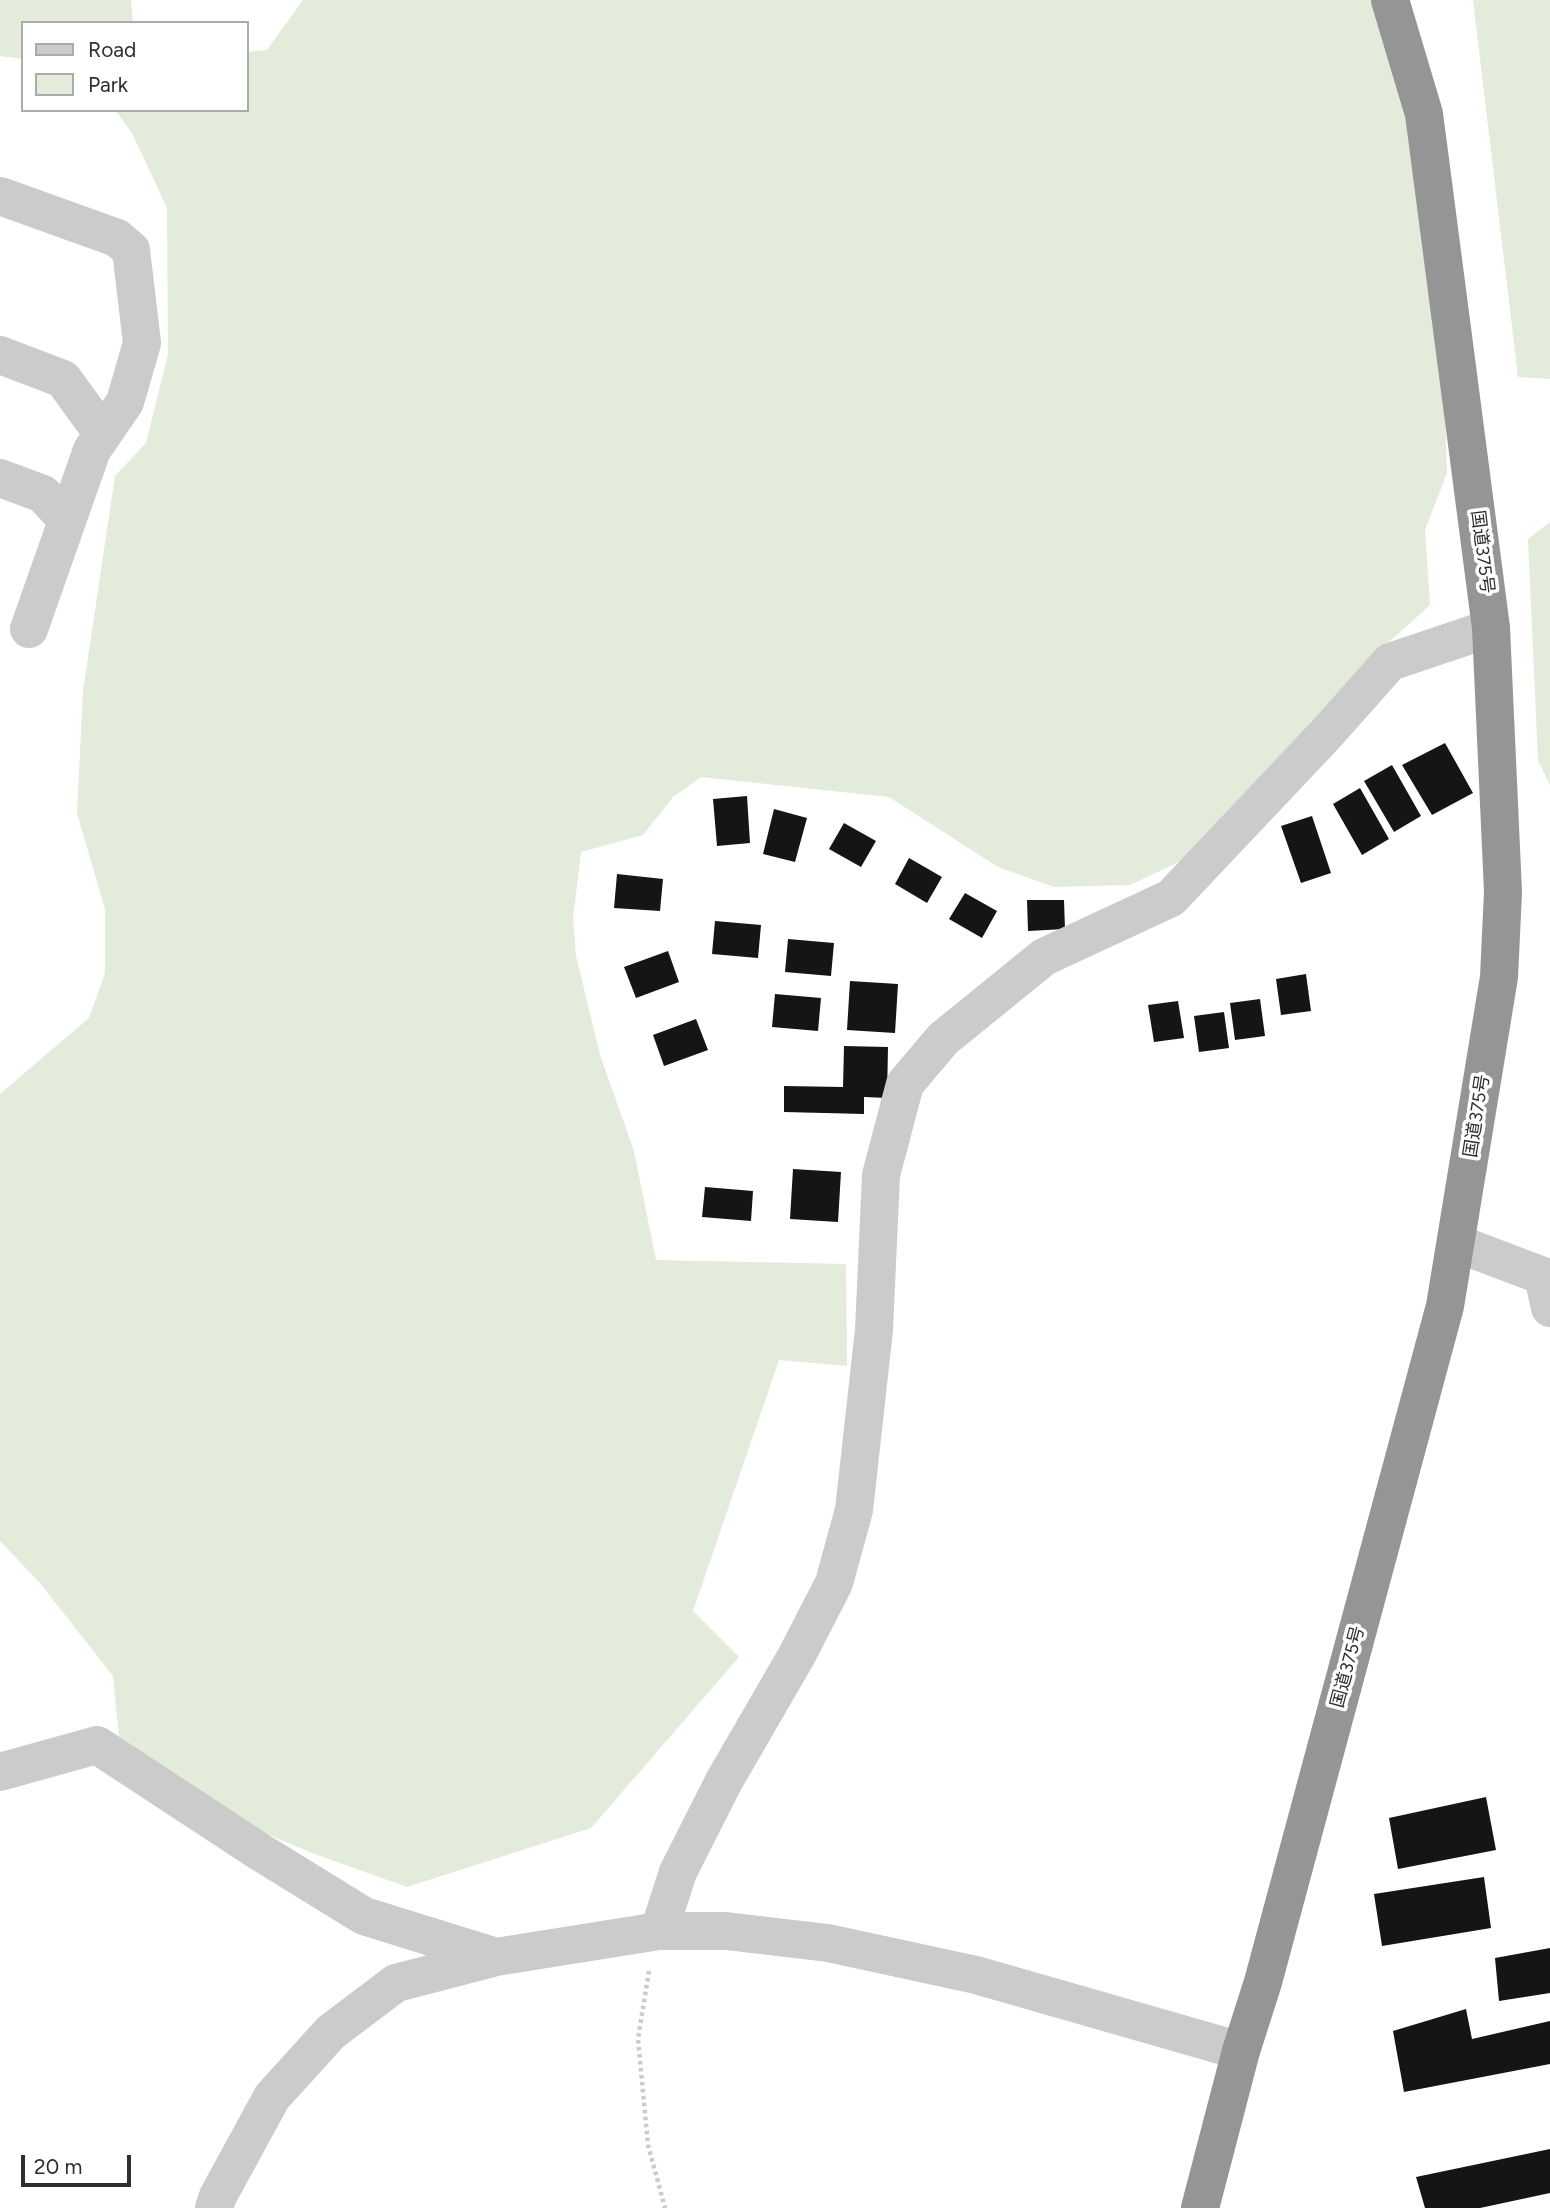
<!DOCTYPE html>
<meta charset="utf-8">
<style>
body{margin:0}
#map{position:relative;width:1550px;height:2208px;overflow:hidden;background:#fff;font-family:Figtree,sans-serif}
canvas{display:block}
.legend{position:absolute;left:21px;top:21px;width:228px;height:91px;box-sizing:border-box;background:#fff;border:2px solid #ababab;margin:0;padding:9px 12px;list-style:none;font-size:21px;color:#2e2e2e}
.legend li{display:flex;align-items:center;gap:14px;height:35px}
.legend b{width:35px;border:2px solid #ababab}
.scale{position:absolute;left:21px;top:2155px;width:110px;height:32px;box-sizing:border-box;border:4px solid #2e2e2e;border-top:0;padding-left:9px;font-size:21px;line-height:24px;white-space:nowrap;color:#2e2e2e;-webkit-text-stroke:5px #fff;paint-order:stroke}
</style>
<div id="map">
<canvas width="1550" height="2208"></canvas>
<ul class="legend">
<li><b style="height:9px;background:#cbcbcb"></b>Road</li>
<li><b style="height:19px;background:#e3ebdb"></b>Park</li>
</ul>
<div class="scale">20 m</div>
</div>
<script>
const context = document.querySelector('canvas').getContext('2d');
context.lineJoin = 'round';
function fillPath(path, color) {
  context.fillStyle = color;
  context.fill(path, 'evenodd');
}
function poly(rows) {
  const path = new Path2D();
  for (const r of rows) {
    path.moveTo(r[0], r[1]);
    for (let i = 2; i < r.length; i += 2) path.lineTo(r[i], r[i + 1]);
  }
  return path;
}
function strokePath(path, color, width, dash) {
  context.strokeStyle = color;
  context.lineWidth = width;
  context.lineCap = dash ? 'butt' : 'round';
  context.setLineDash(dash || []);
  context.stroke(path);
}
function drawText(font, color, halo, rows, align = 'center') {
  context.font = font + ' Figtree,"Noto Sans JP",sans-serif';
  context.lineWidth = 7;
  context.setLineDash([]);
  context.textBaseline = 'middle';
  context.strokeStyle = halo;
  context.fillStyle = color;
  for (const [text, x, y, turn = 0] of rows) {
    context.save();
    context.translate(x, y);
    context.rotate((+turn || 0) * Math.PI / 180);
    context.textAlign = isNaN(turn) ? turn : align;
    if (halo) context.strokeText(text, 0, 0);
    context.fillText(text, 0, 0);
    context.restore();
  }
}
const green = poly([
 [0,0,131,0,133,23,23,23,23,59,0,56],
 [303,0,1393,0,1439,235,1447,473,1425,530,1430,605,1378,652,1183,860,1130,885,1054,887,998,867,889,797,701,777,673,797,643,835,581,852,573,918,576,956,600,1055,634,1151,656,1260,846,1264,847,1366,779,1360,693,1611,739,1657,591,1828,407,1887,312,1853,234,1820,119,1736,113,1676,39,1582,0,1541,0,1094,89,1018,105,973,105,909,77,813,83,691,115,476,146,443,168,354,167,208,132,133,115,110,247,110,247,52,267,50],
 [1473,0,1550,0,1550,379,1518,377],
 [1550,522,1550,785,1538,761,1528,539]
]);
const building = poly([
 [1445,743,1473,793,1432,815,1402,765],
 [1392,765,1421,816,1394,832,1364,781],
 [1360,788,1389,839,1362,855,1333,804],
 [747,796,750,843,717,846,713,799],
 [774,809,807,818,795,862,763,854],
 [1312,816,1331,873,1301,883,1281,826],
 [844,823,876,841,861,867,829,849],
 [909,858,942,877,927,903,895,884],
 [617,874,663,879,660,911,614,908],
 [965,893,997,911,982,938,949,919],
 [1027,900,1064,900,1065,929,1028,931],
 [715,921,761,925,758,958,712,954],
 [788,939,834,943,831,976,785,972],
 [668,951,679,982,636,998,624,967],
 [1306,974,1311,1011,1281,1015,1276,979],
 [850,981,898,984,895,1033,847,1030],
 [775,994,821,998,818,1031,772,1027],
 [1260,999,1265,1036,1235,1040,1230,1003],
 [1178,1001,1184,1038,1154,1042,1148,1005],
 [1224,1012,1229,1048,1199,1052,1194,1016],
 [696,1019,708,1050,664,1066,653,1035],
 [844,1046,888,1047,887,1098,864,1097,864,1114,784,1112,784,1086,843,1087],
 [793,1169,841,1172,838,1222,790,1219],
 [705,1187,753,1191,751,1221,702,1217],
 [1486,1797,1496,1850,1398,1869,1389,1818],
 [1484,1877,1491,1928,1382,1946,1374,1894],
 [1550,1948,1550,1993,1499,2001,1495,1958],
 [1466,2009,1472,2039,1550,2021,1550,2064,1404,2092,1393,2031],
 [1550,2149,1550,2193,1480,2208,1425,2208,1416,2177]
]);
const path = poly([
 [649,1971,638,2039,648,2145,665,2208]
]);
const minor = poly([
 [0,196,117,238,131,250,142,343,125,402,92,450,29,629],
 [0,355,63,379,103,434],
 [0,478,43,494,67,520],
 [1456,1243,1543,1276,1550,1308],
 [0,1772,97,1745,260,1852,364,1916,496,1957],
 [659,1931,678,1872,724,1781,797,1655,834,1583,854,1510,874,1330,881,1175,905,1084,943,1039,1044,957,1171,898,1326,734,1390,662,1491,628],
 [214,2208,218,2196,272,2097,331,2032,396,1983,496,1957,659,1931,726,1931,828,1943,976,1975,1241,2051]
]);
const highway = poly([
 [1200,2208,1241,2051,1263,1982,1445,1306,1499,977,1503,892,1491,628,1424,114,1390,0]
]);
const streetNames = [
 ["国道375号",1482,552,83],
 ["国道375号",1477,1116,-81],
 ["国道375号",1348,1667,-75]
];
fillPath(green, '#e3ebdb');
fillPath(building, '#151515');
strokePath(path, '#cbcbcb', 4.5, [3.5, 3.5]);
strokePath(minor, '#cbcbcb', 38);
strokePath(highway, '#959595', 38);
drawText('18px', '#2e2e2e', '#fff', streetNames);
</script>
